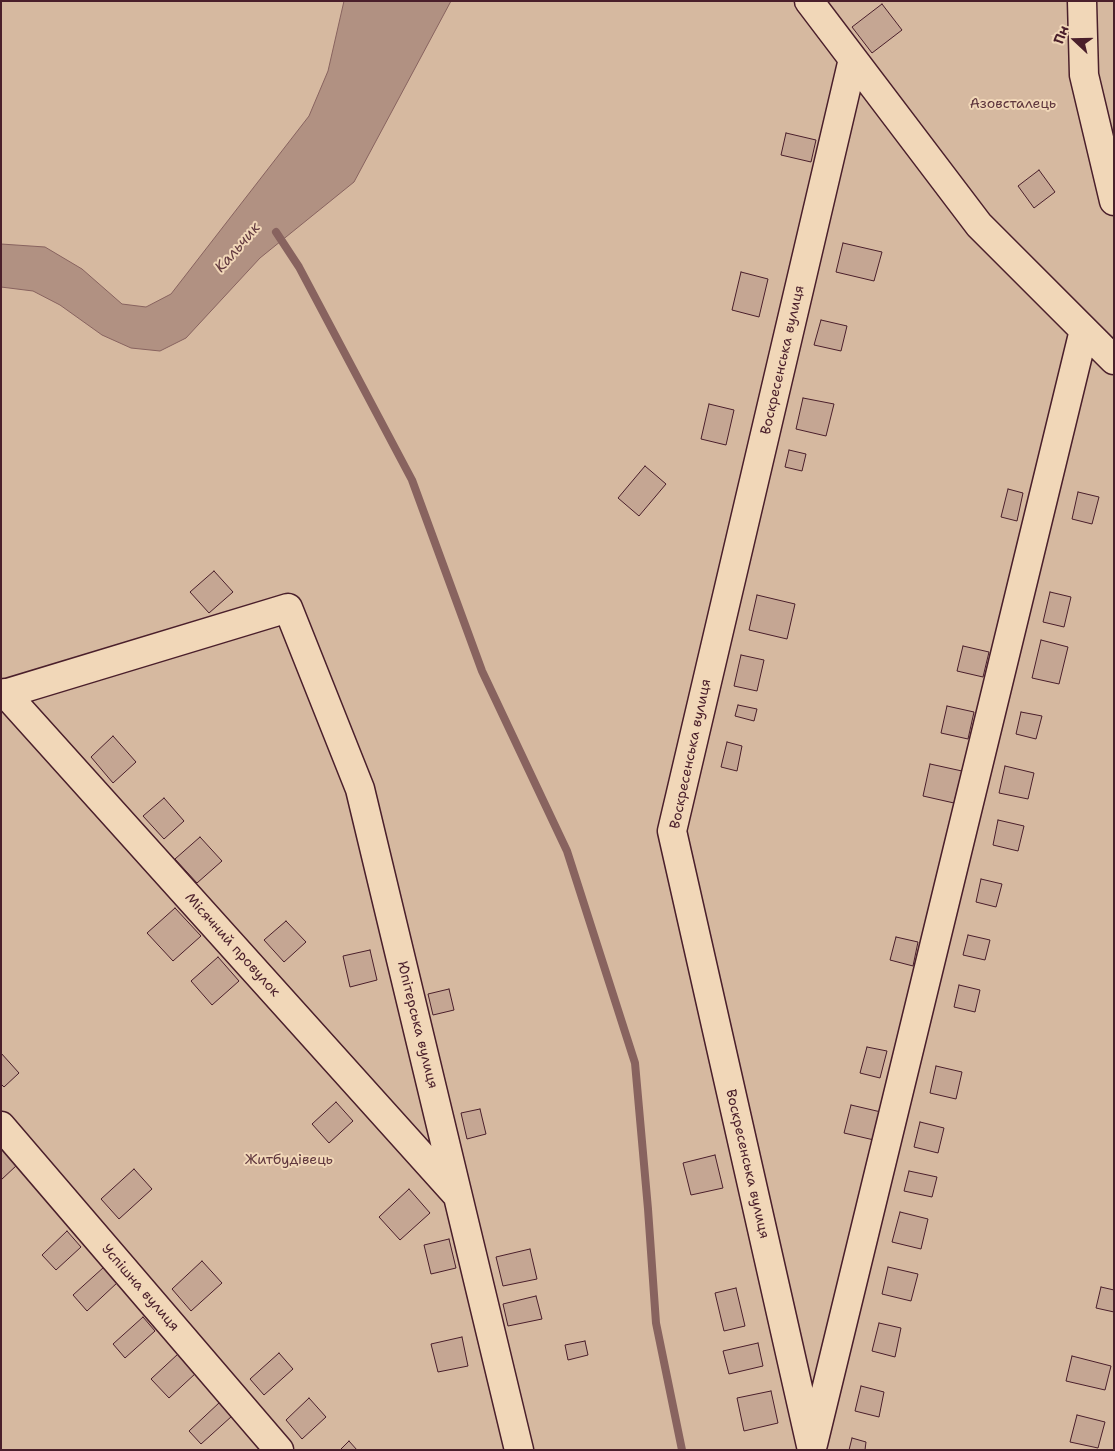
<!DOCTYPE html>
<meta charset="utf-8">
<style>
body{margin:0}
#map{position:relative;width:1115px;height:1451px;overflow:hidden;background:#f1d7b8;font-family:"Shantell Sans",sans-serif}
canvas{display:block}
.frame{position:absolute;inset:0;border:2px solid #4a1f2b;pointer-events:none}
.north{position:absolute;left:1050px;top:15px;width:50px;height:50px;-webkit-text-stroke:4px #f1d7b8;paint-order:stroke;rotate:291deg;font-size:14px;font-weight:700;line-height:20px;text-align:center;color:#4a1f2b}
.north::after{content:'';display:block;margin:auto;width:18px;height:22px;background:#4a1f2b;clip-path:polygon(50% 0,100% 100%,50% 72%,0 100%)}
</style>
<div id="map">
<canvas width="1115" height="1451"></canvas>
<div class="frame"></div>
<div class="north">Пн</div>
</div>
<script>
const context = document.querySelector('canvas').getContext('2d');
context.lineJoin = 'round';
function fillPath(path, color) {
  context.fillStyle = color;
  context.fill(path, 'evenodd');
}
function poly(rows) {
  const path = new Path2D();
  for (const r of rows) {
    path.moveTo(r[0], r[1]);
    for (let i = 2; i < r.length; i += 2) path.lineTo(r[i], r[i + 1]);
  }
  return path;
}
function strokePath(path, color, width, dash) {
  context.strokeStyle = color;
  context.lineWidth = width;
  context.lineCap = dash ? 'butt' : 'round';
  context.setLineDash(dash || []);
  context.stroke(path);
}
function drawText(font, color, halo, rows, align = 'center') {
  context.font = font + ' "Shantell Sans",sans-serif';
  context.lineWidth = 4;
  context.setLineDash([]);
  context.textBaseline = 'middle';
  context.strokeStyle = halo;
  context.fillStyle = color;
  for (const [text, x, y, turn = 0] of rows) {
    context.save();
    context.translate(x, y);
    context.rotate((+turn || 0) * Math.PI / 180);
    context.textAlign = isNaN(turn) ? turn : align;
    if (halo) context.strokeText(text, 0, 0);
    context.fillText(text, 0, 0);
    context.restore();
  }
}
const green = poly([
 [1,1,1114,1,1114,1450,1,1450]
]);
const water = poly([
 [344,1,451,1,354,182,260,258,186,338,160,351,131,348,102,335,60,305,33,291,1,287,1,244,45,247,82,269,122,304,146,307,171,294,309,116,328,71,344,1]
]);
const stream = poly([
 [276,232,299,267,412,480,482,671,567,851,635,1063,648,1209,656,1323,682,1450]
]);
const building = poly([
 [882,4,902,30,872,53,852,27,882,4],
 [786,133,816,140,811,162,781,155,786,133],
 [1039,170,1055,192,1034,208,1018,186,1039,170],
 [843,243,882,252,874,281,836,272,843,243],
 [741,272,768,279,759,317,732,310,741,272],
 [821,320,847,326,841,351,814,345,821,320],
 [803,398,834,404,826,436,796,429,803,398],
 [709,404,734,410,726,445,701,439,709,404],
 [789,450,806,454,802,471,785,467,789,450],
 [645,466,666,484,639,516,618,498,645,466],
 [1008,489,1023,493,1017,521,1001,517,1008,489],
 [1078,492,1099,497,1092,524,1072,519,1078,492],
 [214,571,233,592,209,613,190,592,214,571],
 [1050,592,1071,597,1064,627,1043,622,1050,592],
 [757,595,795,604,787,639,749,630,757,595],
 [1041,640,1068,647,1059,684,1032,678,1041,640],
 [963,646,989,652,983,677,957,671,963,646],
 [741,655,764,660,757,691,734,686,741,655],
 [738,705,757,709,754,721,735,716,738,705],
 [947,706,974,712,968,739,941,733,947,706],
 [1021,712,1042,716,1036,739,1016,734,1021,712],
 [113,736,136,762,113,783,91,757,113,736],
 [727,742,742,746,737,771,721,767,727,742],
 [930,764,962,771,954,803,923,796,930,764],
 [1005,766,1034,773,1028,799,999,793,1005,766],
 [164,798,184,821,164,839,143,816,164,798],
 [998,820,1024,826,1018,851,993,845,998,820],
 [200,837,222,861,197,883,175,859,200,837],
 [981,879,1002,884,996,907,976,902,981,879],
 [175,908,201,936,173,961,147,933,175,908],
 [286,921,306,942,284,962,264,940,286,921],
 [968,935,990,940,985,960,963,955,968,935],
 [896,937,918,942,913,966,890,960,896,937],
 [370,950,377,980,350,987,343,956,370,950],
 [218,957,239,981,212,1005,191,981,218,957],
 [959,985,980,990,975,1012,954,1007,959,985],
 [449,989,454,1010,433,1015,428,994,449,989],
 [867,1047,887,1051,880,1078,860,1073,867,1047],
 [1,1053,19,1073,4,1087,1,1084,1,1053],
 [936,1066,962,1072,956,1099,930,1093,936,1066],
 [336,1102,353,1121,329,1143,312,1124,336,1102],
 [851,1105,881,1112,874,1140,844,1133,851,1105],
 [480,1109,486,1134,467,1139,461,1113,480,1109],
 [920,1122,944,1128,938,1153,914,1147,920,1122],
 [1,1148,17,1165,1,1180,1,1148],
 [715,1155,723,1188,691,1195,683,1163,715,1155],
 [134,1169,152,1189,119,1219,101,1199,134,1169],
 [909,1171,937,1177,932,1197,904,1191,909,1171],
 [409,1189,430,1213,400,1240,379,1217,409,1189],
 [900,1212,928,1219,921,1249,892,1242,900,1212],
 [67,1231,81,1247,56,1270,42,1255,67,1231],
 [449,1239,456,1268,431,1274,424,1245,449,1239],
 [530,1249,537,1279,503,1286,496,1257,530,1249],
 [202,1261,222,1283,191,1311,172,1289,202,1261],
 [104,1267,118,1282,87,1311,73,1295,104,1267],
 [888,1267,918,1274,911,1301,882,1294,888,1267],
 [1101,1287,1114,1290,1114,1312,1096,1308,1101,1287],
 [736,1288,745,1326,724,1331,715,1293,736,1288],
 [536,1296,542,1319,508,1326,503,1304,536,1296],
 [143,1317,155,1331,125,1358,113,1344,143,1317],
 [879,1323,901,1328,895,1357,872,1351,879,1323],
 [462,1337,468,1366,438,1372,431,1344,462,1337],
 [585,1341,588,1355,568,1360,565,1345,585,1341],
 [758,1343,763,1366,729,1374,723,1351,758,1343],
 [279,1353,293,1369,264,1395,250,1379,279,1353],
 [178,1354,196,1373,169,1398,151,1379,178,1354],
 [1072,1356,1111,1366,1105,1390,1066,1381,1072,1356],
 [861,1386,884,1392,879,1417,855,1411,861,1386],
 [771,1391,778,1423,744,1431,737,1398,771,1391],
 [309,1398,326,1417,302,1439,286,1420,309,1398],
 [220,1402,232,1416,201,1444,189,1431,220,1402],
 [1077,1415,1105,1422,1098,1448,1070,1442,1077,1415],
 [852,1438,866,1442,865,1450,849,1450,852,1438],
 [349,1441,357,1450,340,1450,349,1441]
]);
const minor = poly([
 [809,1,979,225,1114,360],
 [1082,1,1084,75,1114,201],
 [5,693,456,1194],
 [1,695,288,608,360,789,519,1450],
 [1,1126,279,1450],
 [813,1444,1084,330],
 [812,1450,672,831,853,59]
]);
const parkNames = [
 ["Азовсталець",1013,104],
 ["Житбудівець",289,1160]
];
const streetNames = [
 ["Воскресенська вулиця",783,360,-77],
 ["Воскресенська вулиця",691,754,-78],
 ["Місячний провулок",232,945,48],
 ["Юпітерська вулиця",417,1025,76],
 ["Воскресенська вулиця",747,1164,77],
 ["Успішна вулиця",140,1288,49]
];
const waterNames = [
 ["Кальчик",238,248,-49]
];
fillPath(green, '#d6b9a0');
fillPath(water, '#b19182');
strokePath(water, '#88635f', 1);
strokePath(stream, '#88635f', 8);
fillPath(building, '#c5a693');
strokePath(building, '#4a1f2b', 1);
strokePath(minor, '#4a1f2b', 31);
strokePath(minor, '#f1d7b8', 28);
drawText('14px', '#5f363d', '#f1d7b8', parkNames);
drawText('14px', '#4a1f2b', '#f1d7b8', streetNames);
drawText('italic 15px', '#643c41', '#f1d7b8', waterNames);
</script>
